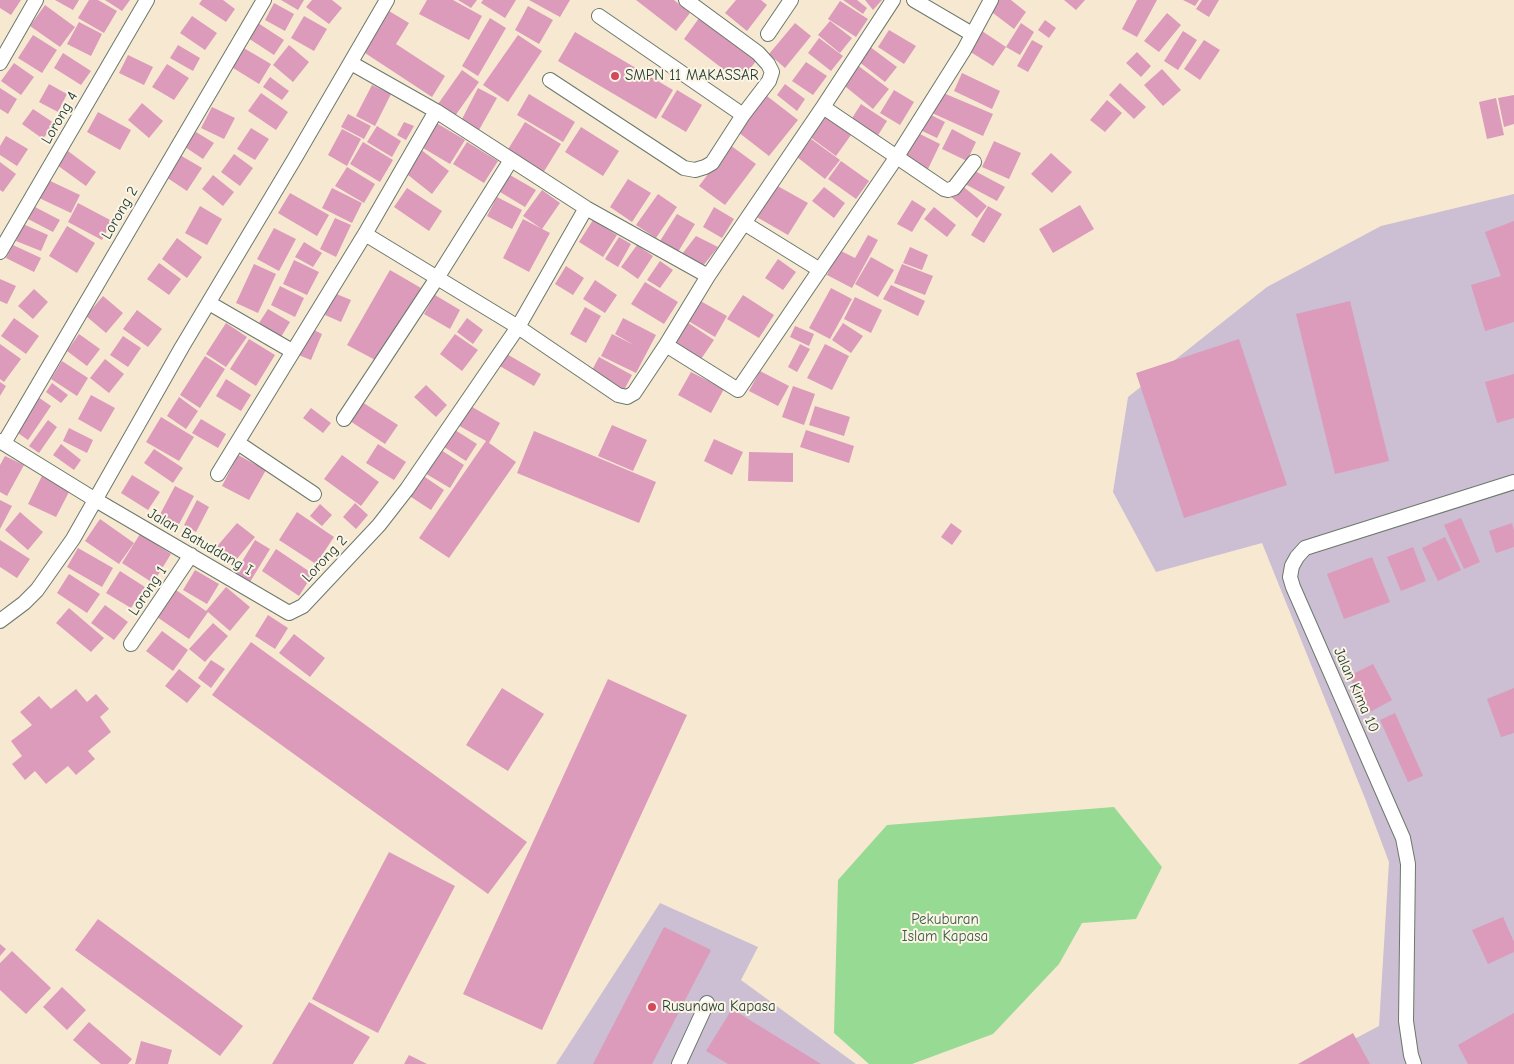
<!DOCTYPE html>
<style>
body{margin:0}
canvas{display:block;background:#f7e8d1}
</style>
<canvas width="1514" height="1064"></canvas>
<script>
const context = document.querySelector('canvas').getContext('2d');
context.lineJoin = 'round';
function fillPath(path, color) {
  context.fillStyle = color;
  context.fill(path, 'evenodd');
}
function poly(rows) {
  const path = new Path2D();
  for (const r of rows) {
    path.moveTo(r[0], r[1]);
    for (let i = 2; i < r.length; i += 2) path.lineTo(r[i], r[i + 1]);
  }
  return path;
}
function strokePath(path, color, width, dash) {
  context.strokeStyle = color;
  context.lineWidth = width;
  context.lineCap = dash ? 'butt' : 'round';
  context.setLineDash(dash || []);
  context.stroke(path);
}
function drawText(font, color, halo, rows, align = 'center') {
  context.font = font + ' "Comic Neue",sans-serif';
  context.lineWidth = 4;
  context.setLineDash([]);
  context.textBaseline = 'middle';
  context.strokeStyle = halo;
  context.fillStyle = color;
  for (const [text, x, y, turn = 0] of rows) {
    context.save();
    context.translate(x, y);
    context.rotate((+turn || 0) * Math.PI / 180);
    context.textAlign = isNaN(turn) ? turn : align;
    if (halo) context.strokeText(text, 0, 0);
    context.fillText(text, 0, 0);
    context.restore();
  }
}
const industrial = poly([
 [1514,194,1514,1064,1307,1064,1379,1026,1389,862,1366,801,1262,543,1156,572,1113,492,1128,397,1267,287,1381,226],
 [660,903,758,947,741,980,856,1064,556,1064]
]);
const green = poly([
 [1114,807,1162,867,1136,919,1082,923,1059,964,993,1034,912,1064,869,1064,834,1033,838,880,887,825]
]);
const building = poly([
 [0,0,21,0,11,15,0,8],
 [55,0,79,0,73,10],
 [89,0,98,0,117,11,104,33,78,18],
 [105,0,130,0,122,11],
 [202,0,223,0,235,9,226,22,199,4],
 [281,0,304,0,298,10],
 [312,0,332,0,342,8,329,24,306,7],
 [427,0,453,0,482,16,469,40,419,14],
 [458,0,477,0,471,8],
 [483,0,516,0,505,18,481,3],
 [529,0,570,0,560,17],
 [636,0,674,0,690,13,676,31],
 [736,0,761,0,767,5,747,31,725,13],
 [843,0,857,0,867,8,863,14],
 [865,0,882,0,873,10],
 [996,0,1011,0,1026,12,1014,29,989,10],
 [1064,0,1085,0,1076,10],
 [1137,0,1157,0,1137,37,1122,29],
 [1183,0,1199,0,1195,6],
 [1202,0,1219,0,1209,17,1196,9],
 [840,1,868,19,856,37,828,19],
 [274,3,294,14,285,31,265,20],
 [45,5,75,27,60,47,30,26],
 [528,6,553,20,539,44,515,30],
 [389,11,409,23,396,44,445,76,432,97,362,51],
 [1167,13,1181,25,1159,52,1144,41],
 [192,16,217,33,205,50,180,33],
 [304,16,327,29,314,51,291,38],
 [490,18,506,28,478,76,462,66],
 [699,18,756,61,740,82,684,39],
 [1045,20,1056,28,1049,38,1038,30],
 [830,21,852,38,840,53,818,35],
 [79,22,102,34,91,56,67,44],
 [258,23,284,40,274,55,248,38],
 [795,23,811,36,785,68,769,54],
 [1021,23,1034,32,1020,55,1006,47],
 [889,30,916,46,904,64,878,47],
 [982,31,1006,47,993,66,969,51],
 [1183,31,1197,40,1178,70,1164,61],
 [575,32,673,90,656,119,558,61],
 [33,35,57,50,42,73,18,58],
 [518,35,542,51,508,102,483,85],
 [819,38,843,56,831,71,808,53],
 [1032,40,1043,46,1028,72,1017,66],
 [1204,40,1220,50,1200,80,1184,69],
 [178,45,200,58,193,71,170,58],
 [289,45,309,62,293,82,273,65],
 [869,46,897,67,885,82,858,61],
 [242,47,271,64,259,84,230,66],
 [1137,52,1151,66,1141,77,1126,63],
 [63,53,91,71,81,85,54,68],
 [128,55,153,67,144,85,119,73],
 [806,62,827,76,813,95,792,81],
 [14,63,34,77,21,95,1,81],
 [167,64,189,78,174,100,152,87],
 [856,64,889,89,873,109,841,83],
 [1162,69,1181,90,1163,106,1144,85],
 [462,70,479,82,455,116,438,104],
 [962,73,1000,91,992,109,954,91],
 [270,77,289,91,282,100,263,87],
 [1120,83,1146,107,1134,119,1109,95],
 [49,84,67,94,58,112,39,102],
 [785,84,805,99,797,111,777,95],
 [372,85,391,94,375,126,356,116],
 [0,88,17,99,8,114,0,109],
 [478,88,497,98,479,130,461,121],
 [677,90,702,105,686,132,661,117],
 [894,90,914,102,900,125,880,113],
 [941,92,993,114,983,136,932,113],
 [261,93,288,112,276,130,248,111],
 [529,94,575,122,563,142,517,115],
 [1514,95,1514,124,1504,127,1498,98],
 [767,96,798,120,769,156,738,132],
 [1496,98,1504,135,1487,139,1479,102],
 [1107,100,1122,113,1105,132,1090,120],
 [142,103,163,121,149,138,128,120],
 [861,104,887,121,875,140,849,123],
 [212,107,235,118,224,139,201,128],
 [33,109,54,123,43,139,22,124],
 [98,112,131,130,120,150,87,132],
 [821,113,851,135,836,156,806,134],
 [927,113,945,122,937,138,918,129],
 [348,114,371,126,364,139,341,127],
 [433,121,465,140,450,164,418,145],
 [404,122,414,126,406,140,397,135],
 [525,122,561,144,543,173,507,151],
 [377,126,401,141,392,157,367,142],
 [581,127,619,151,603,176,565,152],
 [251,128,269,139,255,160,237,149],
 [342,129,361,139,347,166,328,155],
 [952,129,976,142,967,161,942,149],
 [196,132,214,143,203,159,185,147],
 [916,132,940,144,928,169,904,157],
 [6,136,28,149,17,166,0,155,0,146],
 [811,139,840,160,825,179,797,157],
 [994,141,1021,153,1009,179,982,167],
 [363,142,393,160,380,182,350,164],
 [467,142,498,161,484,183,453,164],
 [730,145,756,164,725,205,699,186],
 [420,149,449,171,432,194,403,171],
 [68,151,96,172,86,186,57,165],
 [1051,153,1072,172,1052,193,1031,174],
 [234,154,253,168,240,186,221,172],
 [180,155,202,168,187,191,166,177],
 [841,161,869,181,856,199,828,179],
 [0,162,16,174,3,192,0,190],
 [347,167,375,184,364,203,335,186],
 [973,170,1005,187,997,201,965,184],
 [213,175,234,192,223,206,202,189],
 [510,175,536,190,525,207,500,192],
 [46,179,80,195,71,213,37,197],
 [628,179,651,193,632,222,610,207],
 [774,184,808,203,788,235,755,216],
 [960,184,987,206,977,218,950,196],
 [824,187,845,203,834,218,812,201],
 [332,188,362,203,352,223,322,208],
 [407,188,442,211,429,231,394,207],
 [542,190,560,203,542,229,523,216],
 [290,193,329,215,317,236,278,213],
 [658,194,677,207,656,238,636,225],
 [497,197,522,210,512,229,487,216],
 [912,200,926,209,912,232,897,224],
 [78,203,112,221,102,240,68,222],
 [1080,205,1094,229,1053,253,1039,229],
 [200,206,222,219,207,245,185,233],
 [988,206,1002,214,984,243,971,235],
 [35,207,60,220,53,232,28,219],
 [714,207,734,219,722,238,703,227],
 [934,207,956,225,947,237,924,219],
 [677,214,695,224,678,252,660,241],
 [335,218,351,225,336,257,320,249],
 [523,219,550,233,529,272,503,258],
 [593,220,617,235,603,257,579,242],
 [1514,221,1514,322,1485,331,1471,285,1501,276,1485,232],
 [23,224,48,235,41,251,16,241],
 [67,226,95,243,77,273,49,256],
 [274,228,296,239,279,271,257,259],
 [868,235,878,240,852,288,827,275,839,250,855,258],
 [696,236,718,247,702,267,682,254],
 [619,237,631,244,618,267,605,259],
 [177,238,202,257,187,278,162,259],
 [304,242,322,253,313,267,295,257],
 [13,245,41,258,34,272,6,258],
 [637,245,653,256,638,279,621,267],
 [910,247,928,255,922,270,903,263],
 [871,257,894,270,878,297,855,284],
 [778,259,796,272,783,290,765,278],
 [294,260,319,272,307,295,283,284],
 [660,261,673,270,660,288,647,280],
 [159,263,181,279,169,295,147,279],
 [254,264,276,274,258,313,236,303],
 [902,264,933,276,925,295,894,283],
 [566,266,584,278,573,295,555,284],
 [390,270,421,288,379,362,347,345],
 [0,279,16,286,7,304,0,301],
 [595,280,617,295,605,313,583,299],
 [645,282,678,302,664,324,631,304],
 [891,285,925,301,918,316,883,299],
 [280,286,304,298,295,317,271,305],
 [831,288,852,299,830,339,809,328],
 [34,289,48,302,33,319,18,306],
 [334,293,351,300,341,322,325,315],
 [435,295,460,310,450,329,424,314],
 [743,295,774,315,759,338,727,319],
 [103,296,123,313,106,333,86,316],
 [855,297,882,310,871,333,844,319],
 [697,299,727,316,715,337,685,319],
 [1350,301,1389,461,1335,474,1296,314],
 [585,307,601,316,586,343,570,334],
 [268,309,290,322,281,337,259,323],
 [137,310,162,329,148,347,123,329],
 [14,318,39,336,26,354,1,336],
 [467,318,483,330,473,344,457,332],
 [623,318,656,335,636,373,601,356,612,334,634,345,615,334],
 [687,322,714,340,701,359,674,341],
 [226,323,247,337,226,367,206,354],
 [843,323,863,336,851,353,832,340],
 [795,326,814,334,809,346,790,337],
 [308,327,322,334,311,360,296,354],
 [79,334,100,349,87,366,67,351],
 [455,334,478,350,462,371,440,354],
 [123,336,141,348,128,367,110,355],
 [249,339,275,355,256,386,230,369],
 [1239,339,1287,485,1184,518,1136,373],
 [0,344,21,359,4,382,0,379],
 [800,344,810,349,797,372,788,367],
 [825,344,849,356,832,390,807,378],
 [505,353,541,374,534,386,498,365],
 [205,356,225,369,200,408,180,395],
 [599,357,632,375,623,392,590,374],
 [105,359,124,374,109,393,90,378],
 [62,361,88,378,77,396,51,379],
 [760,371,789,386,778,406,749,391],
 [691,372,724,389,711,413,678,395],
 [1514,374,1514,418,1497,423,1485,382],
 [226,379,251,395,241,411,216,396],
 [0,382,6,386,0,396],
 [52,383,68,395,61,403,46,392],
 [426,385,447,405,436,417,414,397],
 [793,386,815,394,804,425,782,417],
 [91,395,115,408,101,432,78,419],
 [38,397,51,406,28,440,15,431],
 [179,397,198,411,186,429,167,416],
 [362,402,398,425,385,444,350,421],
 [467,404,500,423,489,443,516,462,449,558,419,538,486,441,456,424],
 [815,406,850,417,844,436,809,425],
 [311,408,331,423,323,433,303,418],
 [161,417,194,437,179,461,146,442],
 [201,419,226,434,218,448,192,433],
 [48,420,57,427,39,453,29,446],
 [612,425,647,440,633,471,598,456],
 [69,428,93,440,87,453,63,441],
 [452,428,477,444,466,461,441,445],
 [806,430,854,446,849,463,800,447],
 [534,431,656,482,639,523,517,473],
 [714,439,743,452,732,475,704,461],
 [61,444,81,460,74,470,53,455],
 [378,444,406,462,394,480,366,463],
 [438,448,464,465,450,488,423,472],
 [154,449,183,468,173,483,144,463],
 [749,452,793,453,793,482,748,481],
 [238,455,266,470,249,500,222,486],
 [342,455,379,482,361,506,324,479],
 [5,456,24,465,7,496,0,492,0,465],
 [132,475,160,492,148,510,121,493],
 [422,475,444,490,431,510,408,495],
 [42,476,70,490,56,517,28,504],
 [175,486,194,496,176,530,157,520],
 [0,500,12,506,0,529],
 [197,500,209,507,196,532,184,525],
 [355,503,368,515,356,529,343,517],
 [320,504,332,515,322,526,310,516],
 [20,512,43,532,28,550,5,530],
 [297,512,334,537,316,564,279,540],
 [1461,518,1480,562,1464,569,1444,525],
 [100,519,134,543,119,564,85,541],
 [237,523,255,537,231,566,213,551],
 [951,523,962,531,952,545,941,537],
 [1512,523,1514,531,1514,547,1496,553,1489,531],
 [140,534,171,554,153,583,122,563],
 [1445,537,1461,570,1438,581,1422,548],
 [0,540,30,559,17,578,0,567],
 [255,540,270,549,250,582,235,573],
 [1413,547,1426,581,1401,591,1387,557],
 [78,548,113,568,102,587,67,567],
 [276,549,313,574,299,596,262,571],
 [1372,557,1390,602,1344,619,1327,574],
 [195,570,219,584,207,604,183,590],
 [120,571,145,587,131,608,106,593],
 [69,574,100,594,87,613,57,593],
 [226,587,250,607,230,631,208,612,189,639,157,617,176,590,206,611],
 [105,605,128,622,114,640,91,623],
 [69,608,104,638,91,652,56,623],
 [268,615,288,628,275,649,255,636],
 [213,623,228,636,205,662,189,649],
 [162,631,188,650,173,671,146,651],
 [294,634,325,658,310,677,279,653],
 [251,642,527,842,488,894,212,695],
 [211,660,225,669,211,688,198,678],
 [1373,664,1392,700,1368,713,1349,676],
 [179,669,201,686,187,703,165,686],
 [608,679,687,715,542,1030,463,994],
 [502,688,544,714,508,771,466,745],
 [1514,688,1514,733,1501,737,1487,699],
 [76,689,87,702,96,694,109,709,100,717,111,732,88,751,95,759,76,775,68,766,46,784,35,771,25,780,12,764,22,756,11,741,32,725,20,712,39,696,51,709],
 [1395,713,1423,776,1408,782,1380,720],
 [389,852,455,886,378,1033,312,999],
 [1503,917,1514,942,1514,952,1488,964,1472,930],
 [98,919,243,1026,220,1056,75,950],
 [664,927,711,950,652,1064,593,1064],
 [0,944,6,949,0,956],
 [12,951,51,988,26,1014,0,990,0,963],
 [62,987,86,1010,67,1030,43,1007],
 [309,1002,370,1037,353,1064,272,1064],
 [732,1009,821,1064,728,1064,706,1051],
 [1514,1013,1514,1064,1468,1064,1458,1045],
 [89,1022,132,1059,128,1064,101,1064,73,1040],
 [1353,1033,1370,1064,1298,1064],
 [141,1041,172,1050,168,1064,135,1064],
 [409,1055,427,1064,404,1064]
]);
const street = poly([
 [914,0,972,34],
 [599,16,743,115],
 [768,34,791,0],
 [0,63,36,0],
 [351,63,436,111,586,208,708,276,823,107,893,0],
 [550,80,684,168,695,170,705,167,712,163,743,115,769,81,772,72,768,64,758,53,686,0],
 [823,107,944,189,948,190,954,188,974,162],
 [744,223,820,270],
 [365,234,518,327,586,208],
 [0,252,147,0],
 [209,303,292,351],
 [666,345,738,390,896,158,964,50,991,0],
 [344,419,437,278,511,160],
 [0,441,94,499,289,613,303,606,379,525,407,489,518,327,618,395,627,397,634,393,666,345,708,276],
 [4,443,264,0],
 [238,443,314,494],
 [218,474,365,234,436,111],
 [0,621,24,603,37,590,73,539,182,347,295,158,387,0],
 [131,644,191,555],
 [679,1064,707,1003],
 [1414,1064,1411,1055,1406,1021,1408,864,1403,838,1293,587,1290,577,1292,566,1297,557,1305,548,1514,482]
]);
const markers = [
 [615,76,5,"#d1495b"],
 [652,1007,5,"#d1495b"]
];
const poiNames = [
 ["SMPN 11 MAKASSAR",625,76],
 ["Rusunawa Kapasa",662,1007]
];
const streetNames = [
 ["Lorong 4",60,118,-60],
 ["Lorong 2",120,213,-60],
 ["Jalan Batuddang I",200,542,30],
 ["Lorong 2",325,559,-47],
 ["Lorong 1",148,591,-56],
 ["Jalan Kima 10",1356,690,66]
];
const parkNames = [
 ["Pekuburan",945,920],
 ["Islam Kapasa",945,937]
];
fillPath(industrial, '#ccbed3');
fillPath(green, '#97da93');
fillPath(building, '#dc9bbb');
strokePath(street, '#6b796b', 16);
strokePath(street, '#fff', 14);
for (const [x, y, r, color] of markers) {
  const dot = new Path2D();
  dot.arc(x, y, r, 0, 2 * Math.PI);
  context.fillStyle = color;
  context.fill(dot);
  strokePath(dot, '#fcf5e5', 2);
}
drawText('15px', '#1f3d34', '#fcf5e5', poiNames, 'left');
drawText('15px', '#1f3d34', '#fcf5e5', streetNames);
drawText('15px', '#375c47', '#fcf5e5', parkNames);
</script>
